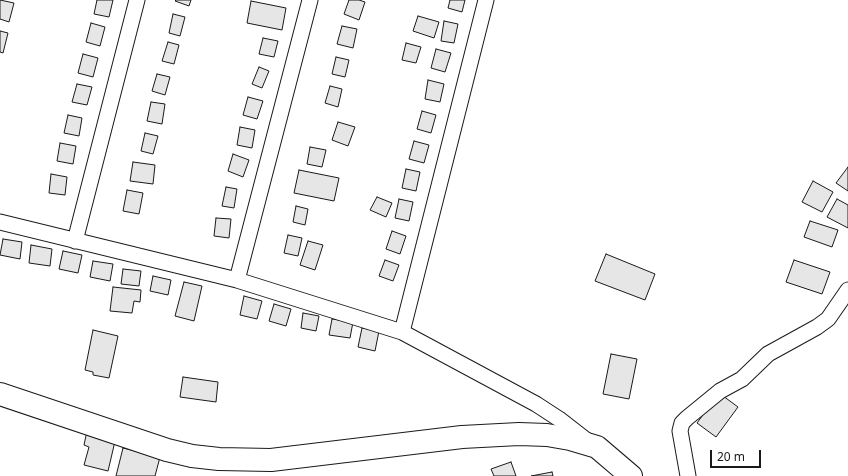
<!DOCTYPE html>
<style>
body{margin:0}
#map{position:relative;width:848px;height:476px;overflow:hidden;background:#fff;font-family:"Noto Sans",sans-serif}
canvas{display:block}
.scale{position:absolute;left:710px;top:450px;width:51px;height:18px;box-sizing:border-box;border:2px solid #1a1a1a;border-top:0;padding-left:5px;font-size:12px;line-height:14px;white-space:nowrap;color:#1a1a1a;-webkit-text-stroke:3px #fff;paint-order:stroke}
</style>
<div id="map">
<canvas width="848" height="476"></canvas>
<div class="scale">20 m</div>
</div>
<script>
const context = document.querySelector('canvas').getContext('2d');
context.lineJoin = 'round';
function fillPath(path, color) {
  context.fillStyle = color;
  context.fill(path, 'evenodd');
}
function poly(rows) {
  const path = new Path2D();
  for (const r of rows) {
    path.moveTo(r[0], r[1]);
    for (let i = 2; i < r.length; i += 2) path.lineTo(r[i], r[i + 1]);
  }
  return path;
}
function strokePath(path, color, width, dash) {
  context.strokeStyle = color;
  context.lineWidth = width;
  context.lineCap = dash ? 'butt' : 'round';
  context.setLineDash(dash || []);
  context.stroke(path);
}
const building = poly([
 [0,0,14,3,9,22,0,19,0,0],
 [97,0,113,0,109,17,94,14,97,0],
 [176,0,191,0,189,6,175,1,176,0],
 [349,0,359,0,365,2,359,20,344,14,349,0],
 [450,0,465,0,462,12,448,8,450,0],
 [251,1,286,8,282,30,247,23,251,1],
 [173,14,185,17,180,36,169,33,173,14],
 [418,16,439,22,434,38,413,31,418,16],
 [444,21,458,24,454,43,441,41,444,21],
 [91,23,105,27,100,46,86,42,91,23],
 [342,26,357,29,353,48,337,44,342,26],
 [0,31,8,33,3,53,0,52,0,31],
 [263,38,278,41,274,57,259,54,263,38],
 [168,42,179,45,174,64,162,61,168,42],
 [406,43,421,47,416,63,402,60,406,43],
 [436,49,451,53,445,72,431,68,436,49],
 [83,54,98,58,93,77,78,73,83,54],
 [336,57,349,60,345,77,332,74,336,57],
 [259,67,269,71,262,88,252,84,259,67],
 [157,74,170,77,165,95,152,91,157,74],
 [428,80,444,84,440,102,425,99,428,80],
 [77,84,92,87,87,105,72,102,77,84],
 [330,86,342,89,338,107,325,103,330,86],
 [248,97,263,101,257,119,243,115,248,97],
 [151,102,165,104,162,124,147,121,151,102],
 [422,111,436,115,431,133,417,129,422,111],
 [68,115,82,118,79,136,64,133,68,115],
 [338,122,355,127,348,146,332,140,338,122],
 [240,127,255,130,252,148,237,145,240,127],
 [145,133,158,136,153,154,141,151,145,133],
 [414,141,429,145,424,163,409,159,414,141],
 [60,143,76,146,73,164,57,161,60,143],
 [310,147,326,150,322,167,307,164,310,147],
 [233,154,249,160,243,177,228,171,233,154],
 [133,162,155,165,153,184,130,181,133,162],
 [848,167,848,191,836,183,848,167],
 [406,169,420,172,416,191,402,188,406,169],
 [299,170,339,178,334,201,294,193,299,170],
 [51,174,67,177,65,195,49,193,51,174],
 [813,181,833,192,822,212,802,202,813,181],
 [226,187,237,189,234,208,222,206,226,187],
 [127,190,143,193,139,214,123,211,127,190],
 [377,197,392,203,386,217,370,210,377,197],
 [399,199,413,202,409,221,395,218,399,199],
 [837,199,848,205,848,228,827,217,837,199],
 [296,206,308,209,305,225,293,222,296,206],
 [216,218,231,219,229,238,214,236,216,218],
 [810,221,838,230,832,247,804,237,810,221],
 [392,231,406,236,400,254,386,249,392,231],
 [288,235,302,238,298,256,284,253,288,235],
 [3,239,22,242,20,259,0,255,3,239],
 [308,241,323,245,315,270,300,265,308,241],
 [31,245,52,249,50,266,29,263,31,245],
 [63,251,82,255,78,273,59,269,63,251],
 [606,254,655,274,645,300,595,281,606,254],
 [385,260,399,265,393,281,379,276,385,260],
 [794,260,830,272,822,294,786,282,794,260],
 [93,261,113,264,110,281,90,277,93,261],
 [123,269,141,271,139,286,121,284,123,269],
 [153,276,171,280,168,295,150,291,153,276],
 [184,282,202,286,194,321,175,316,184,282],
 [113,287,141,290,140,302,134,301,132,313,110,311,113,287],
 [244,296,262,301,257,319,240,315,244,296],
 [274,304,291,309,286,326,269,321,274,304],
 [303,313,319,316,316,331,301,328,303,313],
 [332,319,353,322,350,338,329,335,332,319],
 [362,328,379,331,375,351,358,347,362,328],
 [93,330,118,336,109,378,93,375,93,372,85,370,93,330],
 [611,354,637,359,629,399,603,394,611,354],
 [183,377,218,382,216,402,180,397,183,377],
 [719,393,738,407,716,437,697,423,719,393],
 [87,431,116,437,108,471,84,465,89,447,84,445,87,431],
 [123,448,160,457,155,476,116,476,123,448],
 [511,462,516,476,494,476,491,469,511,462],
 [552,472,553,476,531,476,552,472]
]);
const street = poly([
 [0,222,237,280,402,332,536,404,559,419,586,440],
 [75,241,137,0],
 [237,280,310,0],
 [402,332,486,0],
 [688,476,680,431,682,423,687,418,720,391,742,379,768,354,817,327,828,319,848,290]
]);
const secondary = poly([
 [0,394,167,450,192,456,219,459,271,460,462,437,519,434,547,435,570,439,597,447,631,476]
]);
fillPath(building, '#e6e6e6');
strokePath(building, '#1a1a1a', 1);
strokePath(street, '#1a1a1a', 17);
strokePath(secondary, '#1a1a1a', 24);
strokePath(street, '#fff', 15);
strokePath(secondary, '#fff', 22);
</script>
